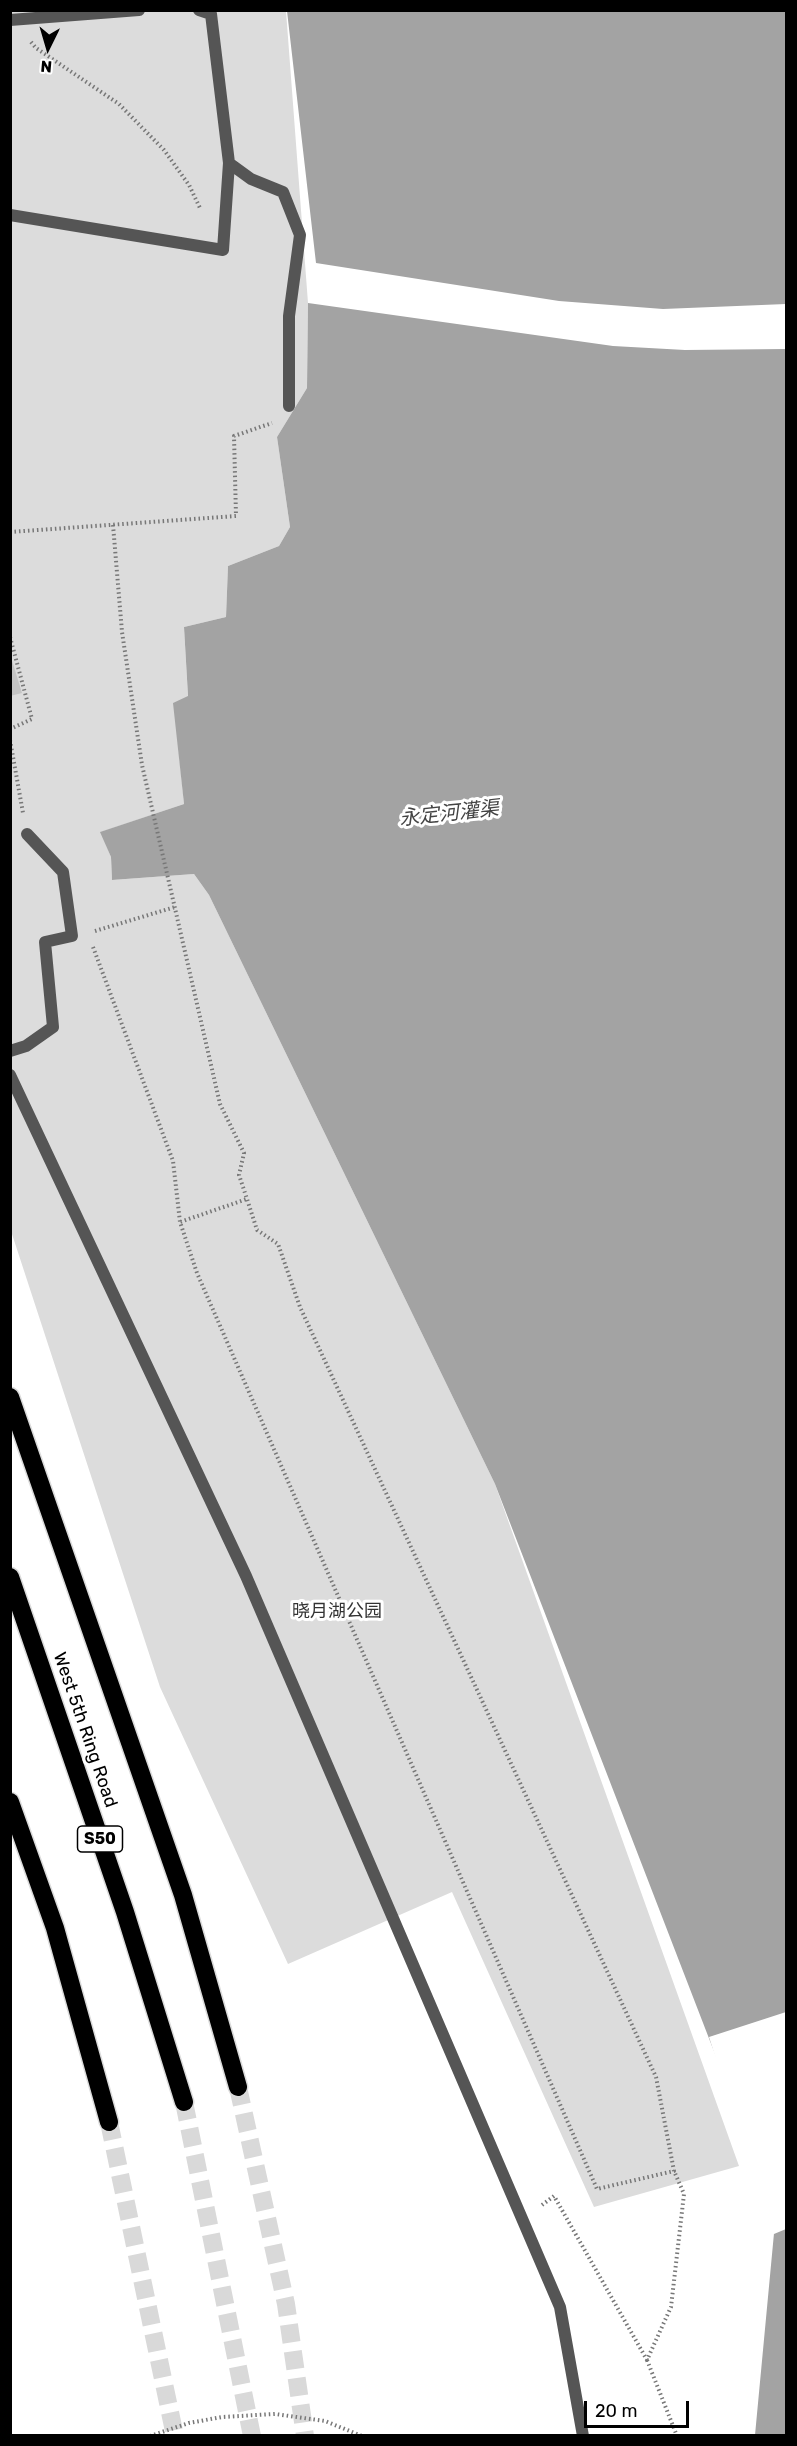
<!DOCTYPE html>
<meta charset="utf-8">
<style>
body{margin:0}
#map{position:relative;width:797px;height:2446px;overflow:hidden;background:#fff;font-family:Rubik,sans-serif}
canvas{display:block}
.frame{position:absolute;inset:0;border:12px solid #000;pointer-events:none}
.north{position:absolute;left:18px;top:18px;width:60px;height:60px;-webkit-text-stroke:4px #fff;paint-order:stroke;rotate:185deg;font-size:16px;font-weight:700;line-height:24px;text-align:center;color:#000}
.north::after{content:'';display:block;margin:auto;width:21px;height:27px;background:#000;clip-path:polygon(50% 0,100% 100%,50% 72%,0 100%)}
.scale{position:absolute;left:584px;top:2401px;width:105px;height:27px;box-sizing:border-box;border:3px solid #000;border-top:0;padding-left:8px;font-size:18px;line-height:21px;white-space:nowrap;color:#000;-webkit-text-stroke:4px #fff;paint-order:stroke}
</style>
<div id="map">
<canvas width="797" height="2446"></canvas>
<div class="frame"></div>
<div class="north">N</div>
<div class="scale">20 m</div>
</div>
<script>
const context = document.querySelector('canvas').getContext('2d');
context.lineJoin = 'round';
function fillPath(path, color) {
  context.fillStyle = color;
  context.fill(path, 'evenodd');
}
function poly(rows) {
  const path = new Path2D();
  for (const r of rows) {
    path.moveTo(r[0], r[1]);
    for (let i = 2; i < r.length; i += 2) path.lineTo(r[i], r[i + 1]);
  }
  return path;
}
function strokePath(path, color, width, dash) {
  context.strokeStyle = color;
  context.lineWidth = width;
  context.lineCap = dash ? 'butt' : 'round';
  context.setLineDash(dash || []);
  context.stroke(path);
}
function drawText(font, color, halo, rows, align = 'center') {
  context.font = font + ' Rubik,"Noto Sans SC",sans-serif';
  context.lineWidth = 6;
  context.setLineDash([]);
  context.textBaseline = 'middle';
  context.strokeStyle = halo;
  context.fillStyle = color;
  for (const [text, x, y, turn = 0] of rows) {
    context.save();
    context.translate(x, y);
    context.rotate((+turn || 0) * Math.PI / 180);
    context.textAlign = isNaN(turn) ? turn : align;
    if (halo) context.strokeText(text, 0, 0);
    context.fillText(text, 0, 0);
    context.restore();
  }
}
const green = poly([
 [11,11,286,11,308,303,307,388,277,437,290,527,279,546,228,566,226,617,184,627,188,697,174,703,184,804,101,832,111,857,112,880,194,874,209,895,495,1484,739,2166,594,2207,452,1892,288,1964,160,1687,11,1231]
]);
const water = poly([
 [287,11,786,11,786,304,663,309,559,301,316,263],
 [308,303,613,346,685,350,786,349,786,2435,755,2435,776,2212,495,1484,209,895,194,874,112,880,111,857,100,832,184,804,173,703,188,696,184,627,226,617,228,566,279,546,290,527,277,437,307,388]
]);
const pier = poly([
 [786,2012,786,2229,774,2234,772,2227,773,2213,728,2096,709,2037]
]);
const building = poly([
 [10,654,22,693,10,696]
]);
const motorwayTunnel = poly([
 [238,2087,286,2304,305,2436],
 [184,2102,252,2436],
 [109,2122,175,2436]
]);
const path = poly([
 [31,42,36,48,119,104,164,150,189,185,200,208],
 [113,525,122,632,142,765,220,1104,244,1153,239,1175,247,1199,257,1230,278,1244,300,1307,656,2077,674,2171,597,2189,197,1273,180,1222,247,1199],
 [10,532,236,516,234,436,272,423],
 [10,637,32,719,10,729],
 [10,740,23,813],
 [95,931,175,907],
 [93,947,173,1161,180,1222],
 [542,2205,554,2196,647,2360,671,2307,684,2194,674,2171],
 [647,2360,677,2436],
 [150,2436,189,2423,222,2417,275,2414,325,2421,362,2436]
]);
const service = poly([
 [199,10,211,14,229,163,251,179,283,192,300,235,289,316,289,406],
 [10,20,139,10],
 [10,215,223,250,229,163]
]);
const pedestrian = poly([
 [10,1051,26,1046,53,1027,45,942,72,936,63,872,27,834],
 [10,1075,246,1576,560,2307,583,2436]
]);
const motorway = poly([
 [10,1397,183,1895,238,2087],
 [10,1577,125,1912,184,2102],
 [10,1802,55,1928,109,2122]
]);
const shields = [
 [100,1839,45]
];
const shieldNames = [
 ["S50",100,1839]
];
const parkNames = [
 ["晓月湖公园",337,1612]
];
const streetNames = [
 ["West 5th Ring Road",85,1730,71]
];
const waterNames = [
 ["永定河灌渠",449,814,-6]
];
fillPath(green, '#dcdcdc');
fillPath(water, '#a3a3a3');
fillPath(pier, '#fff');
fillPath(building, '#c4c4c4');
strokePath(motorwayTunnel, '#d9d9d9', 18, [18, 9]);
strokePath(motorway, '#dbdbdb', 21);
strokePath(path, '#777', 4, [1.5, 3]);
strokePath(service, '#555', 12);
strokePath(pedestrian, '#555', 12);
strokePath(motorway, '#000', 18);
for (const [x, y, w] of shields) {
  const box = new Path2D();
  box.roundRect(x - w / 2, y - 13, w, 26, 4.5);
  context.fillStyle = '#fff';
  context.fill(box);
  strokePath(box, '#000', 1.5);
}
drawText('bold 16px', '#000', null, shieldNames);
drawText('18px', '#333', '#fff', parkNames);
drawText('18px', '#000', '#fff', streetNames);
drawText('italic 20px', '#444', '#fff', waterNames);
</script>
